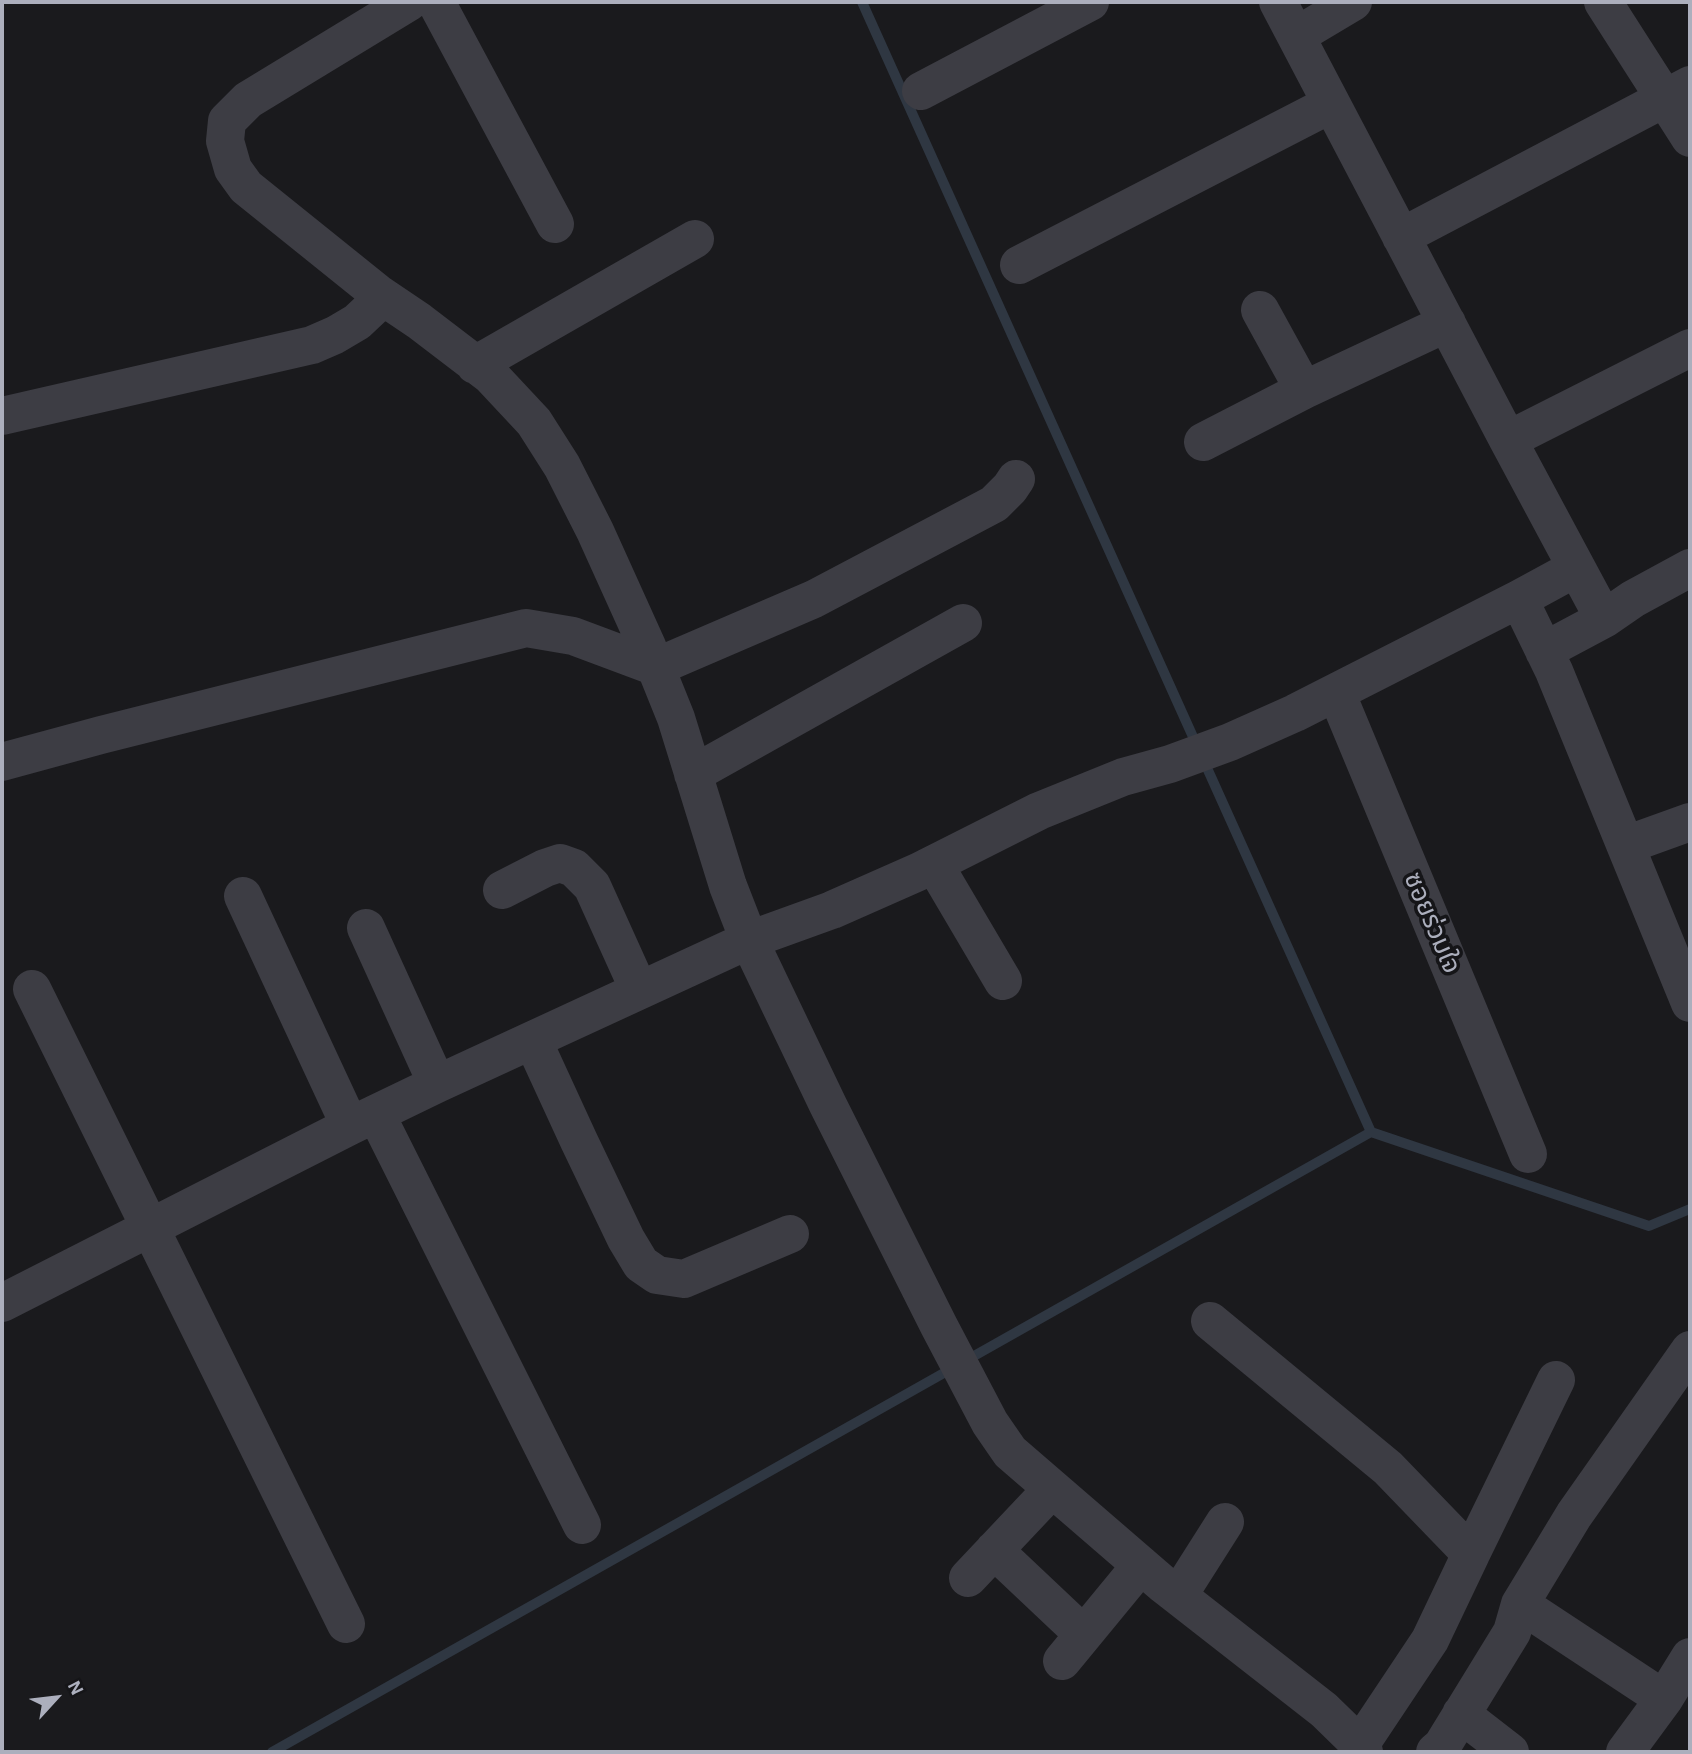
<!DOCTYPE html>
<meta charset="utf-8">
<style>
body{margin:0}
#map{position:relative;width:1692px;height:1754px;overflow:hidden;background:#1a1a1d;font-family:"Alegreya Sans",sans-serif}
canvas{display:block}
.frame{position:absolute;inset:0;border:4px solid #acafbd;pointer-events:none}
.north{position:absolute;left:21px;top:1663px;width:70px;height:70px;-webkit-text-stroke:5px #151518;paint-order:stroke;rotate:63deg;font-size:19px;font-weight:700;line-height:28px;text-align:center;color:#acafbd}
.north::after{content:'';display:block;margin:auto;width:24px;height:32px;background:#acafbd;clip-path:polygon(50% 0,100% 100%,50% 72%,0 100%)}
</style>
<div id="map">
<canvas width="1692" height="1754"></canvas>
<div class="frame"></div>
<div class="north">N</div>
</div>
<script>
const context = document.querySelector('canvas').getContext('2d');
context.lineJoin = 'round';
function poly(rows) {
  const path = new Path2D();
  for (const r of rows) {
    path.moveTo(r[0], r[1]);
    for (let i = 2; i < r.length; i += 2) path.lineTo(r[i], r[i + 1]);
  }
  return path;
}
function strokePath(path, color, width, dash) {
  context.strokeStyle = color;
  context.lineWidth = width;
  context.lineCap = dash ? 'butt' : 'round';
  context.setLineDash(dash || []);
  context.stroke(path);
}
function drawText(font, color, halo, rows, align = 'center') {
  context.font = font + ' "Alegreya Sans","Noto Sans Thai",sans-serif';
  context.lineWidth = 7;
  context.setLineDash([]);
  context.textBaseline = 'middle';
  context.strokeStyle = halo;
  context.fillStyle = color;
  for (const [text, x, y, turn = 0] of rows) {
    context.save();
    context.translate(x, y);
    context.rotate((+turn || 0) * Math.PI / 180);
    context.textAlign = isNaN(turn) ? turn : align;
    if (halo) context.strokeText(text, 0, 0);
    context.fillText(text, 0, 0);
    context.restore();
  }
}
const stream = poly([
 [862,2,1371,1132,1649,1226,1690,1209],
 [272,1752,1371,1132]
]);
const minor = poly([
 [409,2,248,100,227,121,225,141,233,169,246,187,379,294,419,321,491,376,534,422,562,466,595,531,647,646,676,718,728,886,749,940,828,1105,939,1326,990,1423,1010,1452,1164,1585,1324,1710,1360,1745,1364,1752],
 [436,2,555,224],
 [1278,2,1508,440,1604,619],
 [1603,2,1690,138],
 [1296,36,1353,2],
 [921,91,1090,2],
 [1401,237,1690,85],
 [1019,265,1331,104],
 [1260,310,1304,390],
 [475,365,695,239],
 [2,416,312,345,335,335,357,322,374,306,379,294],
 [1508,440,1690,348],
 [1203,442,1304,390,1447,323],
 [1519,599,1554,671,1690,1003],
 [1544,651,1604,619,1633,599,1690,568],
 [1336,692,1528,1154],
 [2,762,101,735,526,628,573,636,656,667,814,599,994,504,1010,488,1016,479],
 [693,774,963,623],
 [1626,845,1690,822],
 [934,864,1003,981],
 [502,890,545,868,560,863,574,868,592,886,639,990],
 [243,896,350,1126],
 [366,928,437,1084],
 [32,989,346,1624],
 [533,1041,579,1141,626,1239,641,1264,657,1275,684,1279,790,1234],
 [376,1114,582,1525],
 [2,1303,350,1126,437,1084,749,940,832,910,918,872,1039,811,1123,777,1170,764,1230,742,1295,713,1519,599,1576,568],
 [1210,1321,1388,1468,1471,1554,1430,1640,1360,1745],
 [994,1550,1083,1634],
 [1471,1554,1556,1380],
 [968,1578,1052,1489],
 [1178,1596,1225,1522],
 [1520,1604,1664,1699],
 [1062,1661,1141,1565],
 [1461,1714,1510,1752],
 [1435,1752,1442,1746,1512,1632,1520,1604,1574,1515,1690,1350],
 [1625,1752,1664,1699,1690,1657]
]);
const streetNames = [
 ["ซอยร่วมใจ",1432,923,67]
];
strokePath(stream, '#2f3742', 10);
strokePath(minor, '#3d3d44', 38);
drawText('26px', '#acafbd', '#151518', streetNames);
</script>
